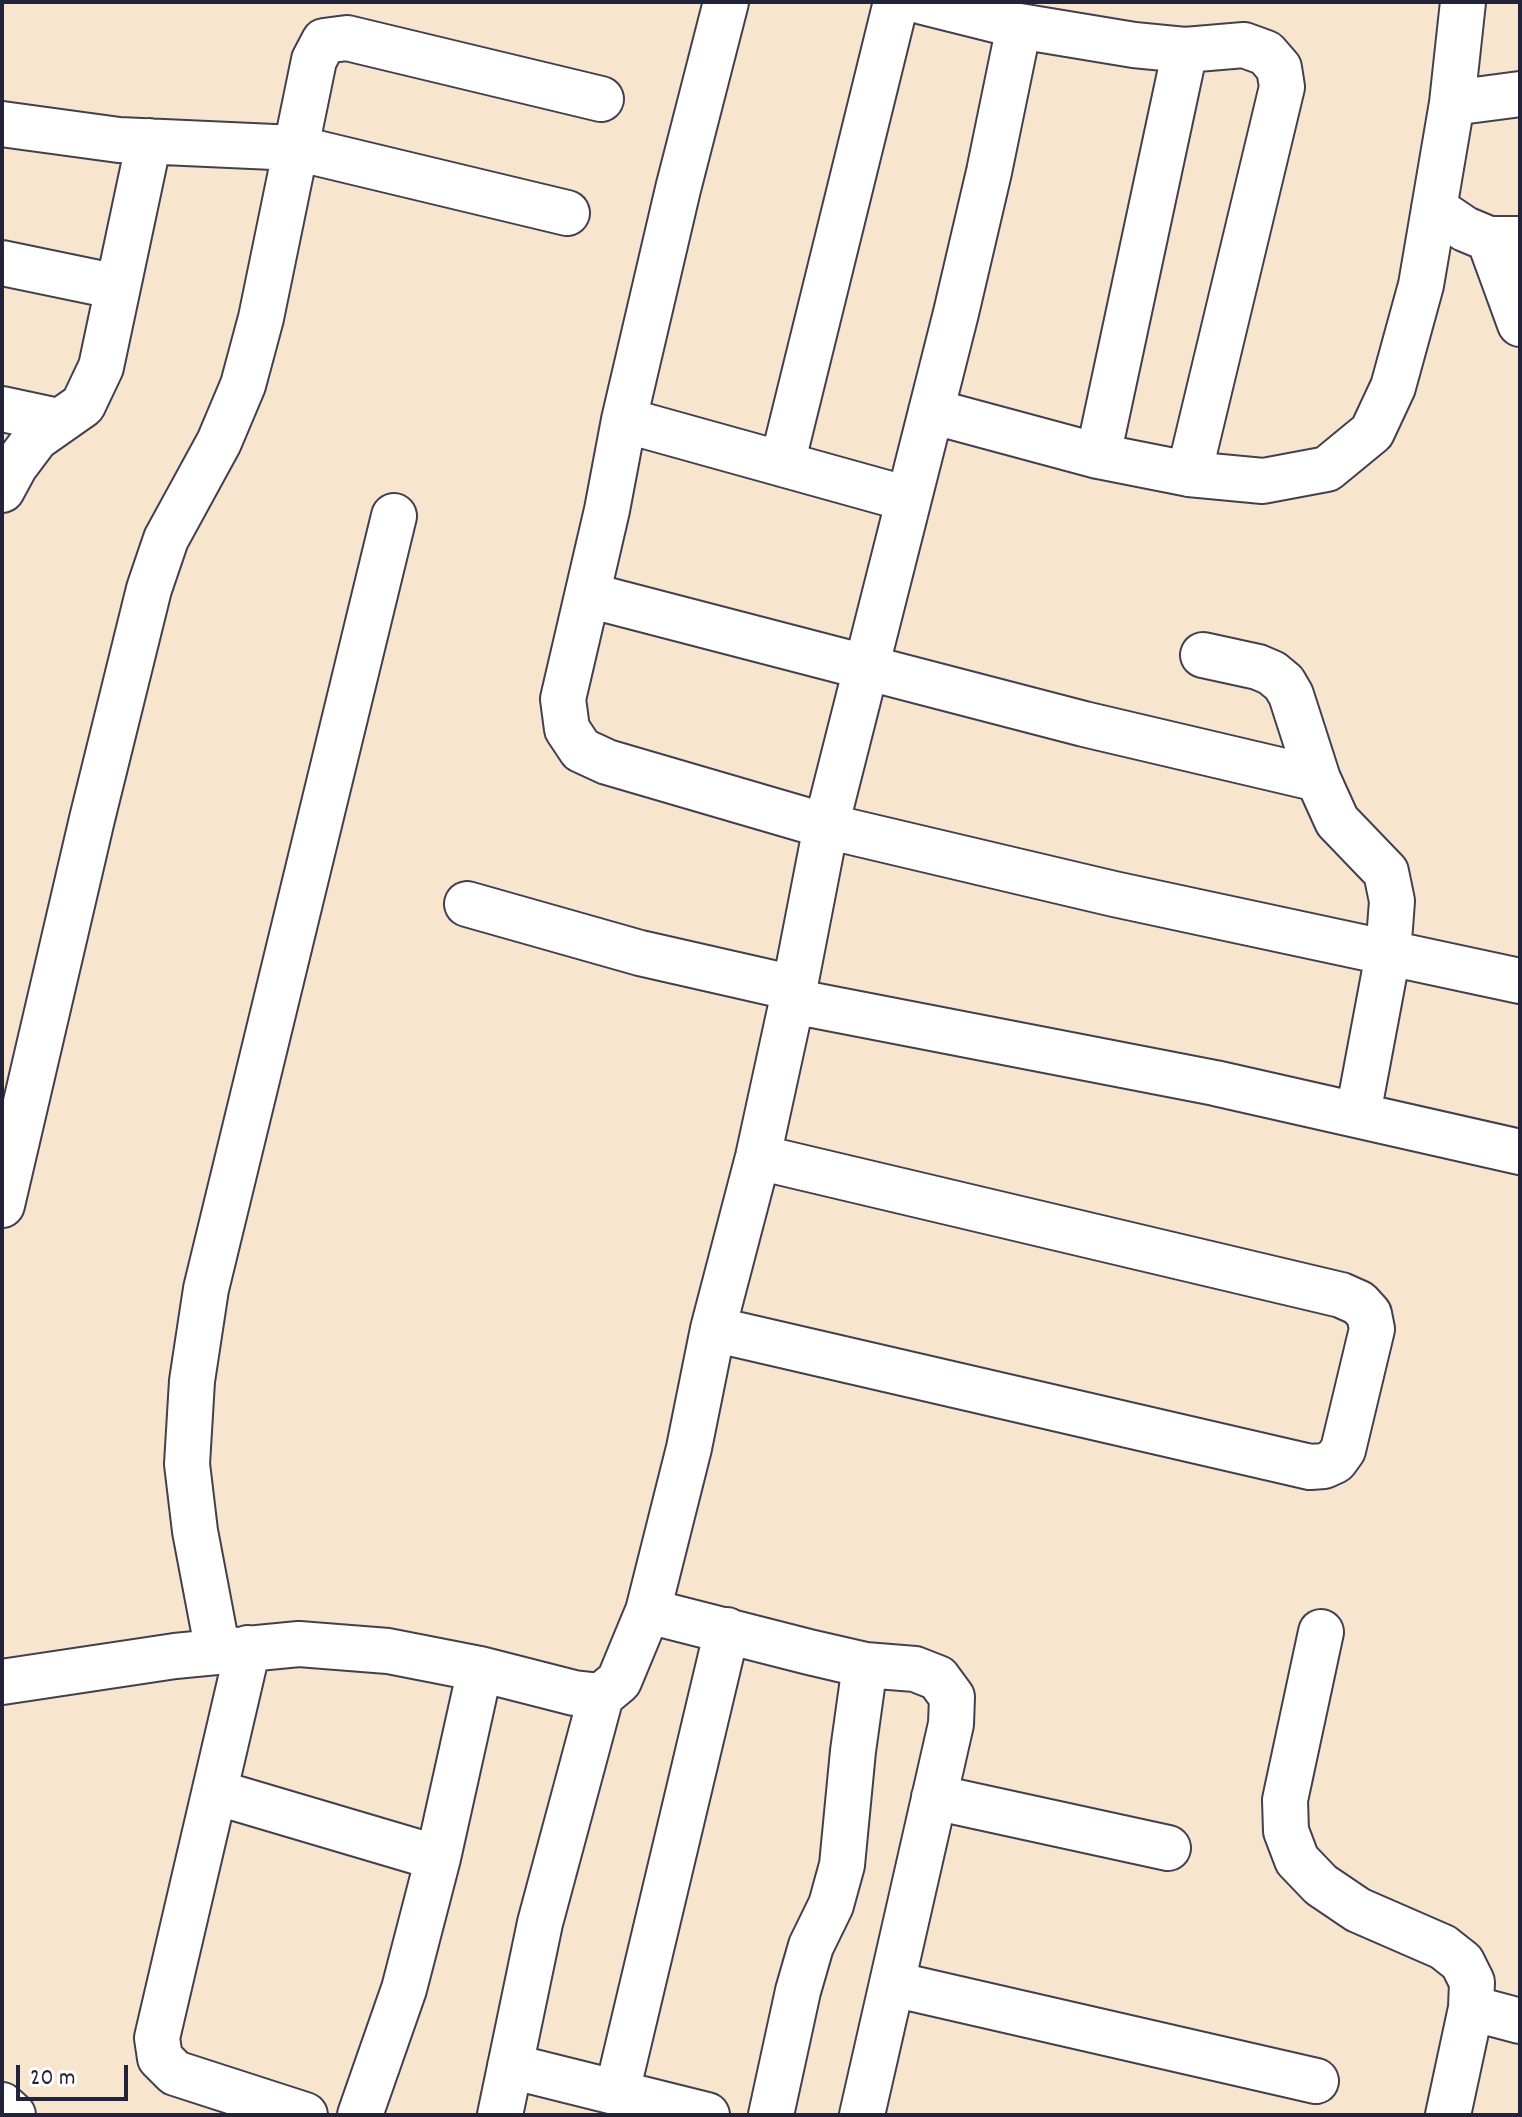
<!DOCTYPE html>
<style>
body{margin:0}
#map{position:relative;width:1522px;height:2117px;overflow:hidden;background:#f7e5ce;font-family:Dekko,sans-serif}
canvas{display:block}
.frame{position:absolute;inset:0;border:4px solid #22223b;pointer-events:none}
.scale{position:absolute;left:16px;top:2065px;width:112px;height:36px;box-sizing:border-box;border:4px solid #22223b;border-top:0;padding-left:10px;font-size:24px;line-height:28px;white-space:nowrap;color:#22223b;-webkit-text-stroke:6px #fff;paint-order:stroke}
</style>
<div id="map">
<canvas width="1522" height="2117"></canvas>
<div class="frame"></div>
<div class="scale">20 m</div>
</div>
<script>
const context = document.querySelector('canvas').getContext('2d');
context.lineJoin = 'round';
function poly(rows) {
  const path = new Path2D();
  for (const r of rows) {
    path.moveTo(r[0], r[1]);
    for (let i = 2; i < r.length; i += 2) path.lineTo(r[i], r[i + 1]);
  }
  return path;
}
function strokePath(path, color, width, dash) {
  context.strokeStyle = color;
  context.lineWidth = width;
  context.lineCap = dash ? 'butt' : 'round';
  context.setLineDash(dash || []);
  context.stroke(path);
}
const minor = poly([
 [726,2,678,189,624,420,607,510,563,699,567,729,581,750,607,762,826,826,1114,894,1520,981],
 [923,2,1019,26,1134,45,1185,50,1244,45,1266,53,1279,68,1282,87,1189,474],
 [1452,103,1463,2],
 [2,124,119,140,296,148,567,213],
 [1434,208,1465,229,1489,239,1520,239],
 [1489,239,1520,324],
 [2,263,118,287,101,367,83,405,36,438,15,466,2,490],
 [118,287,149,141],
 [2,409,58,421],
 [931,411,1098,456,1189,474,1263,481,1327,469,1372,432,1393,387,1421,285,1452,103,1520,94],
 [624,420,908,499],
 [1098,456,1185,50],
 [782,464,896,2],
 [588,595,1084,724,1318,779],
 [1203,655,1258,667,1272,673,1284,683,1291,695,1318,779,1337,821,1386,872,1392,901,1388,954,1358,1114],
 [467,904,640,953,794,988],
 [792,1001,1215,1083,1520,1152],
 [2,1205,92,819,149,589,166,539,219,442,243,385,261,318,314,60,324,41,347,38,601,99],
 [713,1329,1310,1467,1324,1466,1335,1461,1343,1450,1372,1329,1369,1314,1359,1303,1341,1295,758,1157],
 [648,1611,809,1652,865,1665,915,1669,938,1678,952,1697,951,1724,862,2115],
 [1321,1632,1285,1800,1286,1831,1297,1860,1321,1885,1358,1910,1443,1947,1462,1962,1472,1982,1471,2008,1448,2115],
 [248,1648,157,2038,160,2058,175,2073,305,2115],
 [218,1652,195,1531,187,1464,192,1381,206,1289,394,516],
 [2,1682,175,1656,299,1644,388,1651,480,1669,574,1693,601,1696,619,1681,648,1611,689,1448,713,1329,758,1157,792,1001,826,826,956,313,989,172,1019,26],
 [215,1792,438,1858],
 [934,1797,1168,1848],
 [893,1984,1316,2081],
 [1471,2008,1520,2021],
 [510,2066,707,2115],
 [617,2092,727,1630],
 [2,2105,13,2115],
 [360,2115,404,1989,438,1858,480,1669],
 [500,2115,540,1923,601,1696],
 [771,2115,798,1991,811,1946,831,1905,842,1865,853,1751,865,1665]
]);
strokePath(minor, '#423f51', 48);
strokePath(minor, '#fff', 44);
</script>
